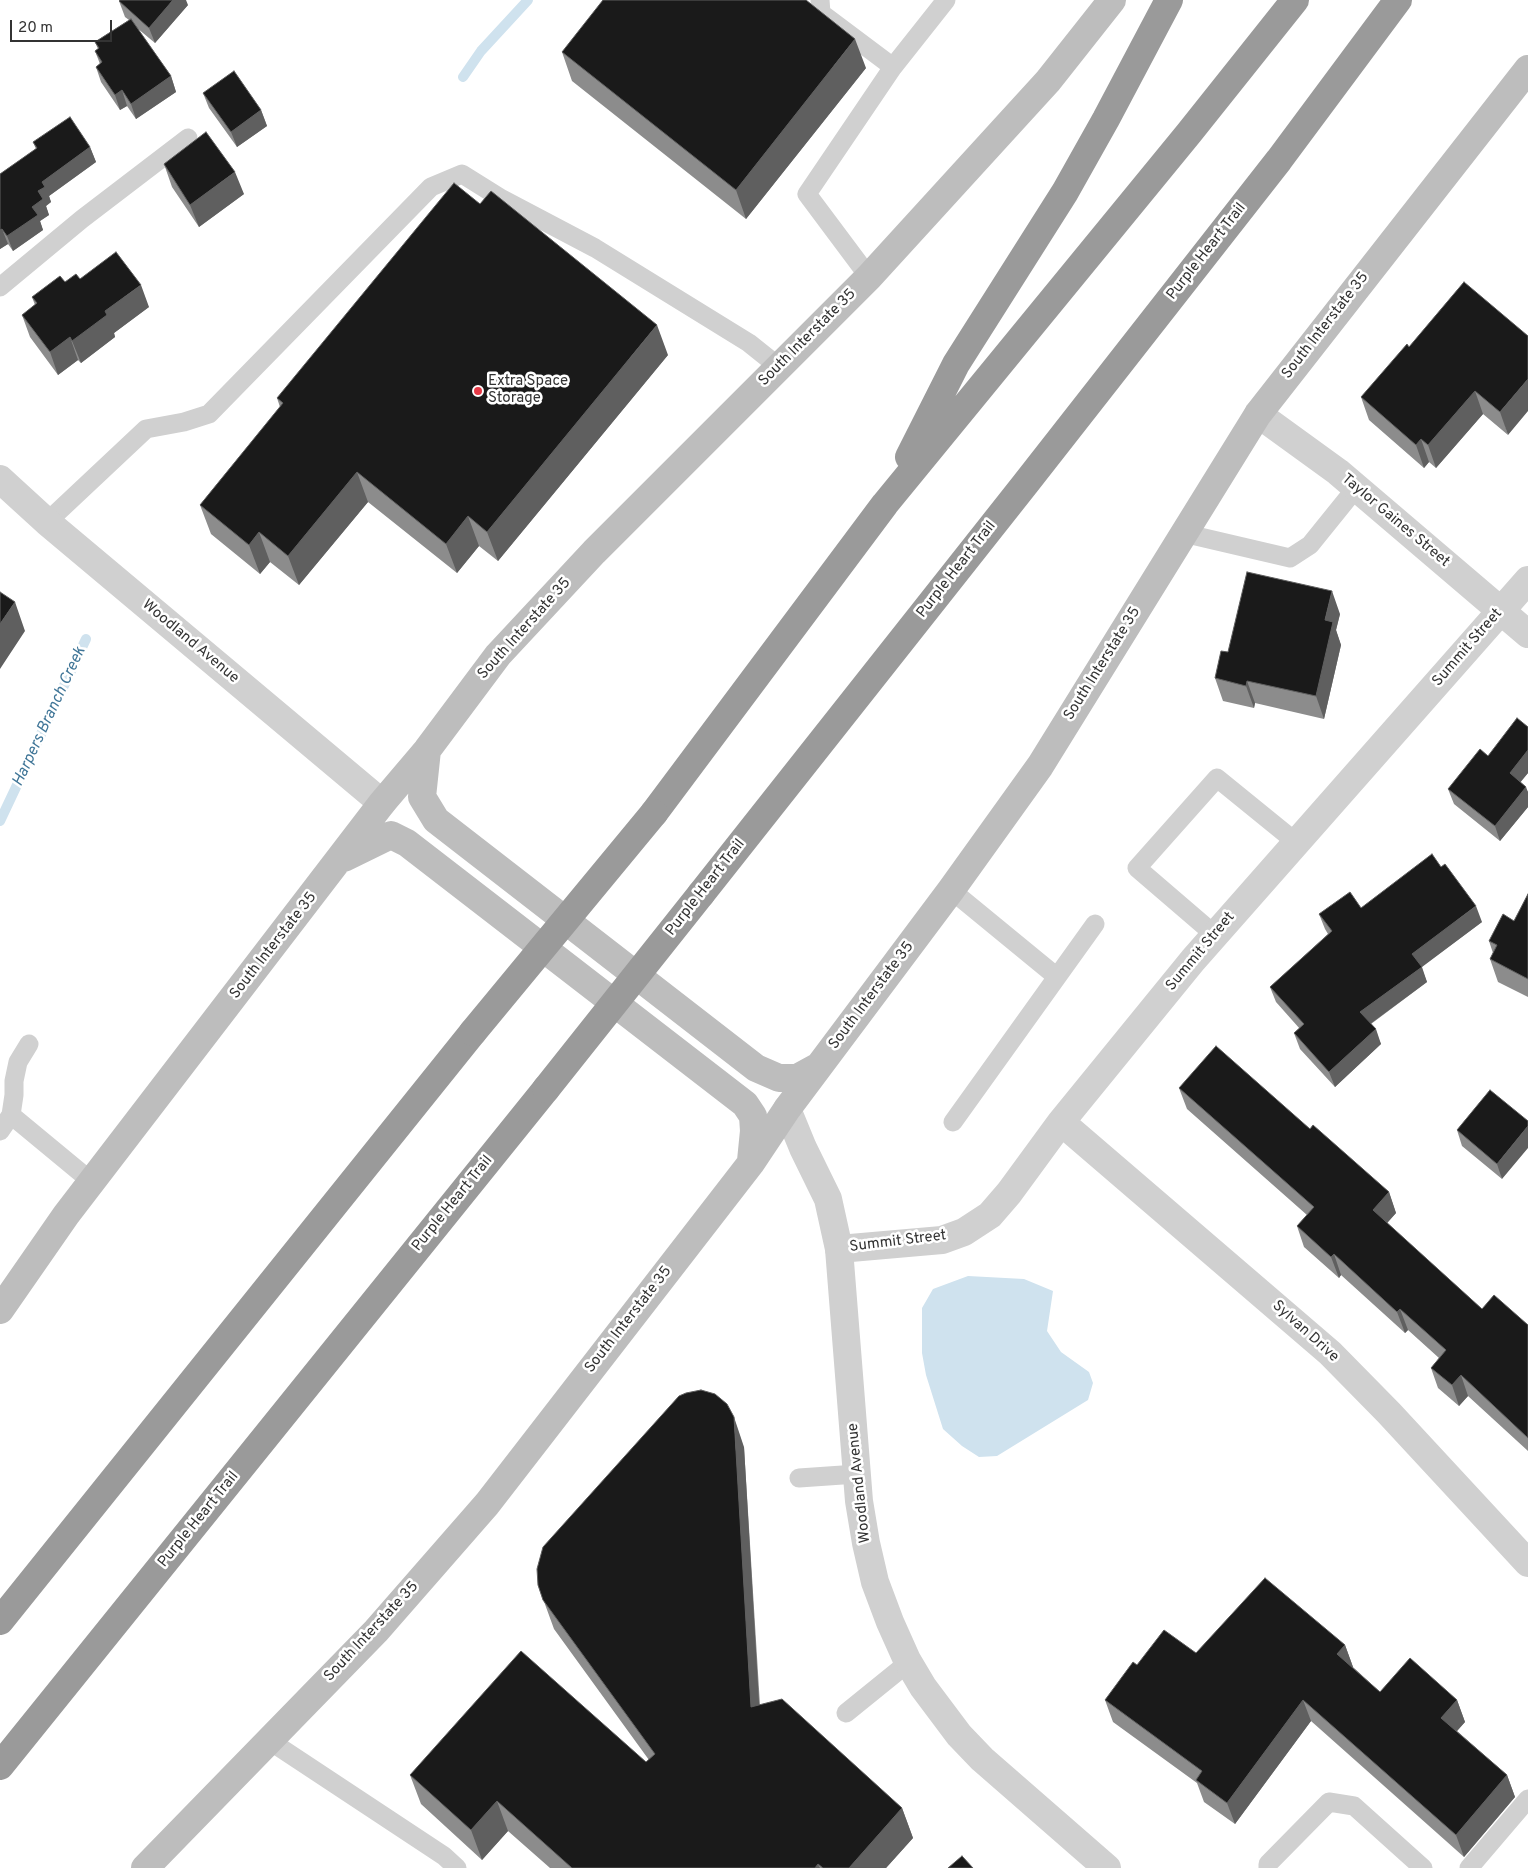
<!DOCTYPE html>
<style>
body{margin:0}
#map{position:relative;width:1528px;height:1868px;overflow:hidden;background:#fff;font-family:Overpass,sans-serif}
canvas{display:block}
.scale{position:absolute;left:10px;top:20px;width:102px;height:22px;box-sizing:border-box;border:2px solid #333;border-top:0;padding-left:6px;font-size:15px;line-height:18px;white-space:nowrap;color:#333;-webkit-text-stroke:4px #fff;paint-order:stroke}
</style>
<div id="map">
<canvas width="1528" height="1868"></canvas>
<div class="scale">20 m</div>
</div>
<script>
const context = document.querySelector('canvas').getContext('2d');
context.lineJoin = 'round';
function fillPath(path, color) {
  context.fillStyle = color;
  context.fill(path, 'evenodd');
}
function poly(rows) {
  const path = new Path2D();
  for (const r of rows) {
    path.moveTo(r[0], r[1]);
    for (let i = 2; i < r.length; i += 2) path.lineTo(r[i], r[i + 1]);
  }
  return path;
}
function strokePath(path, color, width, dash) {
  context.strokeStyle = color;
  context.lineWidth = width;
  context.lineCap = dash ? 'butt' : 'round';
  context.setLineDash(dash || []);
  context.stroke(path);
}
function drawText(font, color, halo, rows, align = 'center') {
  context.font = font + ' Overpass,sans-serif';
  context.lineWidth = 5;
  context.setLineDash([]);
  context.textBaseline = 'middle';
  context.strokeStyle = halo;
  context.fillStyle = color;
  for (const [text, x, y, turn = 0] of rows) {
    context.save();
    context.translate(x, y);
    context.rotate((+turn || 0) * Math.PI / 180);
    context.textAlign = isNaN(turn) ? turn : align;
    if (halo) context.strokeText(text, 0, 0);
    context.fillText(text, 0, 0);
    context.restore();
  }
}
const water = poly([
 [968,1276,1024,1279,1053,1291,1047,1331,1061,1352,1089,1372,1093,1383,1088,1400,997,1456,979,1457,962,1446,943,1429,926,1375,922,1353,922,1308,933,1289]
]);
const stream = poly([
 [463,77,481,51,528,0],
 [0,821,86,639]
]);
const service = poly([
 [820,0,821,13,893,67],
 [869,277,807,194,893,67,946,0],
 [0,287,82,219,188,138],
 [47,522,146,429,184,422,209,414,431,187,462,174,502,199,595,248,749,343,779,367],
 [1183,533,1290,558,1310,545,1356,488],
 [951,890,1057,977,953,1122],
 [1215,935,1137,868,1217,778,1297,843],
 [1057,977,1095,924],
 [11,1115,92,1182],
 [0,1131,11,1115,14,1095,14,1081,18,1062,29,1044],
 [799,1478,857,1474],
 [846,1713,909,1662],
 [270,1741,444,1856,457,1868],
 [1268,1868,1268,1864,1329,1802,1354,1806,1423,1868],
 [1469,1868,1528,1799]
]);
const minor = poly([
 [1258,414,1338,472,1528,634],
 [1061,1122,1330,1353,1389,1413,1528,1563],
 [839,1249,942,1240,964,1232,990,1215,1009,1193,1061,1122,1193,960,1528,580]
]);
const tertiary = poly([
 [0,479,47,522,382,803],
 [787,1109,803,1148,828,1199,839,1249,859,1501,866,1543,875,1582,890,1622,907,1660,923,1687,959,1735,982,1759,1107,1868]
]);
const secondary = poly([
 [427,750,422,797,436,820,756,1068,779,1078,797,1078,819,1066],
 [344,858,391,835,407,843,745,1104,753,1116,754,1131,751,1161],
 [0,1310,66,1215,382,803,427,750,498,655,594,552,869,277,1048,81,1112,0],
 [145,1868,376,1631,487,1504,751,1163,787,1109,951,890,1040,766,1258,414,1528,69]
]);
const motorway = poly([
 [909,457,956,364,1065,192,1106,119,1169,0],
 [654,813,885,504,1189,133,1295,0],
 [701,894,1026,483,1279,160,1398,0],
 [0,1621,473,1032],
 [0,1766,546,1089]
]);
const motorwayBridge = poly([
 [473,1032,654,813],
 [546,1089,701,894]
]);
const wall = poly([
 [119,1,188,5,155,43,137,28,171,76,176,92,136,119,127,106,120,110,101,82,96,67,100,64,95,51,98,49,95,42,129,20,125,17],
 [562,52,866,68,746,219,572,81],
 [203,93,261,110,267,126,237,147,209,108],
 [33,142,90,147,96,162,49,196,51,202,46,206,49,215,40,221,43,230,13,251,8,244,0,249,0,174,36,149],
 [164,164,244,194,199,227,172,187],
 [80,279,149,307,114,333,115,337,81,363,78,360,58,375,30,337,22,315,35,305,32,297,65,282],
 [1464,282,1508,435,1483,414,1436,468,1429,462,1424,468,1369,420,1361,397,1409,347],
 [668,355,498,561,479,546,457,573,368,502,299,585,270,562,260,574,211,534,200,505,280,407,277,398],
 [1340,614,1336,630,1341,645,1324,719,1255,703,1254,708,1223,701,1215,678,1228,652],
 [1528,727,1528,773,1520,782,1528,792,1528,807,1500,841,1454,804,1448,789,1488,756],
 [1528,894,1528,997,1498,982,1490,959,1493,953,1489,941,1514,921],
 [1361,908,1482,922,1421,967,1427,982,1371,1024,1381,1044,1335,1087,1300,1049,1294,1033,1300,1029,1276,1002,1270,987,1328,934,1325,929,1319,914],
 [1179,1088,1310,1129,1389,1192,1396,1213,1387,1223,1482,1309,1528,1325,1528,1451,1468,1396,1459,1406,1438,1388,1431,1368,1439,1358,1408,1330,1405,1333,1341,1275,1339,1278,1304,1247,1297,1226,1307,1215,1187,1109],
 [1490,1090,1502,1179,1462,1146,1457,1130],
 [744,1447,760,1705,902,1808,913,1838,886,1868,550,1868,508,1831,482,1860,421,1804,410,1775,646,1762,649,1760,554,1629,538,1585],
 [1345,1645,1353,1667,1380,1692,1457,1700,1465,1722,1457,1731,1507,1775,1515,1797,1464,1857,1311,1721,1235,1824,1204,1802,1197,1783,1113,1722,1105,1700,1137,1665,1196,1653]
]);
const shadedWall = poly([
 [173,0,186,0,188,5,155,43,149,28],
 [855,39,866,68,746,219,736,190],
 [171,76,176,92,136,119,131,104],
 [122,90,127,106,120,110,115,95],
 [261,110,267,126,237,147,231,132],
 [90,147,96,162,49,196,51,202,46,206,49,215,40,221,43,230,13,251,7,236,32,207,42,182],
 [235,172,244,194,199,227,190,205],
 [2,229,8,244,0,249,0,230],
 [141,285,149,307,114,333,115,337,81,363,72,341,105,311],
 [657,325,668,355,498,561,487,532],
 [70,337,78,360,58,375,50,352],
 [1528,379,1528,411,1508,435,1500,412],
 [1475,391,1483,414,1436,468,1428,445],
 [1421,439,1429,462,1424,468,1416,445],
 [357,472,368,502,299,585,288,556],
 [468,516,479,546,457,573,446,544],
 [259,532,270,562,260,574,249,545],
 [1332,591,1340,614,1336,630,1341,645,1324,719,1316,696,1325,620],
 [15,602,25,631,0,669,0,624],
 [1247,681,1255,703,1254,708,1246,686],
 [1528,750,1528,773,1515,789,1510,773],
 [1526,787,1528,792,1528,807,1500,841,1495,826],
 [1476,906,1482,922,1418,970,1412,954],
 [1422,967,1427,982,1366,1027,1360,1012],
 [1376,1029,1381,1044,1335,1087,1329,1072],
 [1528,1126,1528,1148,1502,1179,1497,1164],
 [1389,1192,1396,1213,1380,1231,1373,1210],
 [1334,1254,1341,1275,1339,1278,1331,1257],
 [1400,1309,1408,1330,1405,1333,1397,1312],
 [1461,1375,1468,1396,1459,1406,1452,1385],
 [734,1417,744,1447,761,1736,751,1707],
 [1345,1645,1353,1667,1345,1676,1337,1654],
 [1303,1700,1311,1721,1235,1824,1227,1803],
 [1457,1700,1465,1722,1449,1740,1441,1718],
 [1507,1775,1515,1797,1464,1857,1456,1835],
 [497,1801,508,1831,482,1860,471,1830],
 [902,1808,913,1838,886,1868,849,1868],
 [818,1864,820,1868,815,1868]
]);
const building = poly([
 [120,0,173,0,149,28,119,1,120,0],
 [603,0,806,0,855,39,736,190,562,52,603,0],
 [131,19,171,76,131,104,122,90,115,95,96,67,102,62,95,51,99,48,95,42,131,19],
 [234,71,261,110,231,132,203,93,234,71],
 [70,117,90,147,42,182,45,187,38,191,43,199,32,207,38,215,7,236,2,229,0,230,0,174,37,148,33,142,70,117],
 [206,132,235,172,190,205,164,164,206,132],
 [454,183,480,204,491,191,657,325,487,532,468,516,446,544,357,472,288,556,259,532,249,545,200,505,283,403,277,398,454,183],
 [116,252,141,285,105,311,107,315,72,341,70,337,50,352,22,315,37,303,32,297,60,276,65,282,76,274,80,279,116,252],
 [1464,282,1528,336,1528,379,1500,412,1475,391,1428,445,1421,439,1416,445,1361,397,1407,344,1409,347,1464,282],
 [1247,572,1332,591,1325,620,1333,622,1316,696,1247,681,1246,686,1215,678,1221,651,1228,652,1247,572],
 [0,592,15,602,0,624,0,592],
 [1517,718,1528,727,1528,750,1510,773,1526,787,1495,826,1448,789,1480,749,1488,756,1517,718],
 [1432,854,1441,867,1445,864,1476,906,1412,954,1422,967,1360,1012,1376,1029,1329,1072,1294,1033,1304,1024,1270,987,1332,931,1319,914,1350,892,1361,908,1432,854],
 [1528,894,1528,979,1490,959,1497,945,1489,941,1503,914,1514,921,1528,894],
 [1216,1046,1310,1129,1313,1125,1389,1192,1373,1210,1482,1309,1494,1295,1528,1325,1528,1438,1461,1375,1452,1385,1431,1368,1446,1350,1400,1309,1397,1312,1334,1254,1331,1257,1297,1226,1314,1207,1179,1088,1216,1046],
 [1490,1090,1528,1121,1528,1126,1497,1164,1457,1130,1490,1090],
 [701,1390,715,1394,727,1404,734,1417,751,1707,782,1699,902,1808,849,1868,823,1868,818,1864,815,1868,572,1868,497,1801,471,1830,410,1775,521,1651,646,1762,655,1754,543,1600,538,1585,537,1569,543,1547,679,1396,686,1393,701,1390],
 [1265,1578,1345,1645,1337,1654,1380,1692,1410,1658,1457,1700,1441,1718,1507,1775,1456,1835,1303,1700,1227,1803,1196,1780,1202,1771,1105,1700,1133,1662,1137,1665,1164,1630,1196,1653,1265,1578],
 [962,1856,973,1868,948,1868,962,1856]
]);
const markers = [
 [478,391,5,"#e63946"]
];
const streetNames = [
 ["Purple Heart Trail",1207,252,-52],
 ["South Interstate 35",1326,326,-52],
 ["South Interstate 35",808,338,-45],
 ["Taylor Gaines Street",1395,521,40],
 ["Purple Heart Trail",957,570,-52],
 ["South Interstate 35",525,629,-48],
 ["Woodland Avenue",190,642,40],
 ["Summit Street",1468,648,-49],
 ["South Interstate 35",1103,664,-58],
 ["Purple Heart Trail",706,888,-52],
 ["South Interstate 35",274,946,-52],
 ["Summit Street",1201,952,-50],
 ["South Interstate 35",872,996,-53],
 ["Purple Heart Trail",453,1204,-51],
 ["Summit Street",898,1242,-7],
 ["South Interstate 35",629,1320,-52],
 ["Sylvan Drive",1305,1332,42],
 ["Woodland Avenue",860,1483,-96],
 ["Purple Heart Trail",199,1520,-51],
 ["South Interstate 35",372,1632,-47]
];
const poiNames = [
 ["Extra Space",488,382],
 ["Storage",488,399]
];
const waterNames = [
 ["Harpers Branch Creek",50,717,-65]
];
fillPath(water, '#cfe2ee');
strokePath(stream, '#cfe2ee', 10);
strokePath(service, '#d0d0d0', 19);
strokePath(minor, '#d0d0d0', 28);
strokePath(tertiary, '#d0d0d0', 28);
strokePath(secondary, '#bdbdbd', 28);
strokePath(motorway, '#9a9a9a', 28);
strokePath(motorwayBridge, '#9a9a9a', 28);
fillPath(wall, '#8c8c8c');
fillPath(shadedWall, '#5f5f5f');
fillPath(building, '#1a1a1a');
strokePath(building, '#5f5f5f', 1);
for (const [x, y, r, color] of markers) {
  const dot = new Path2D();
  dot.arc(x, y, r, 0, 2 * Math.PI);
  context.fillStyle = color;
  context.fill(dot);
  strokePath(dot, '#fff', 2);
}
drawText('15px', '#333', '#fff', streetNames);
drawText('15px', '#333', '#fff', poiNames, 'left');
drawText('italic 16px', '#3f7597', '#fff', waterNames);
</script>
